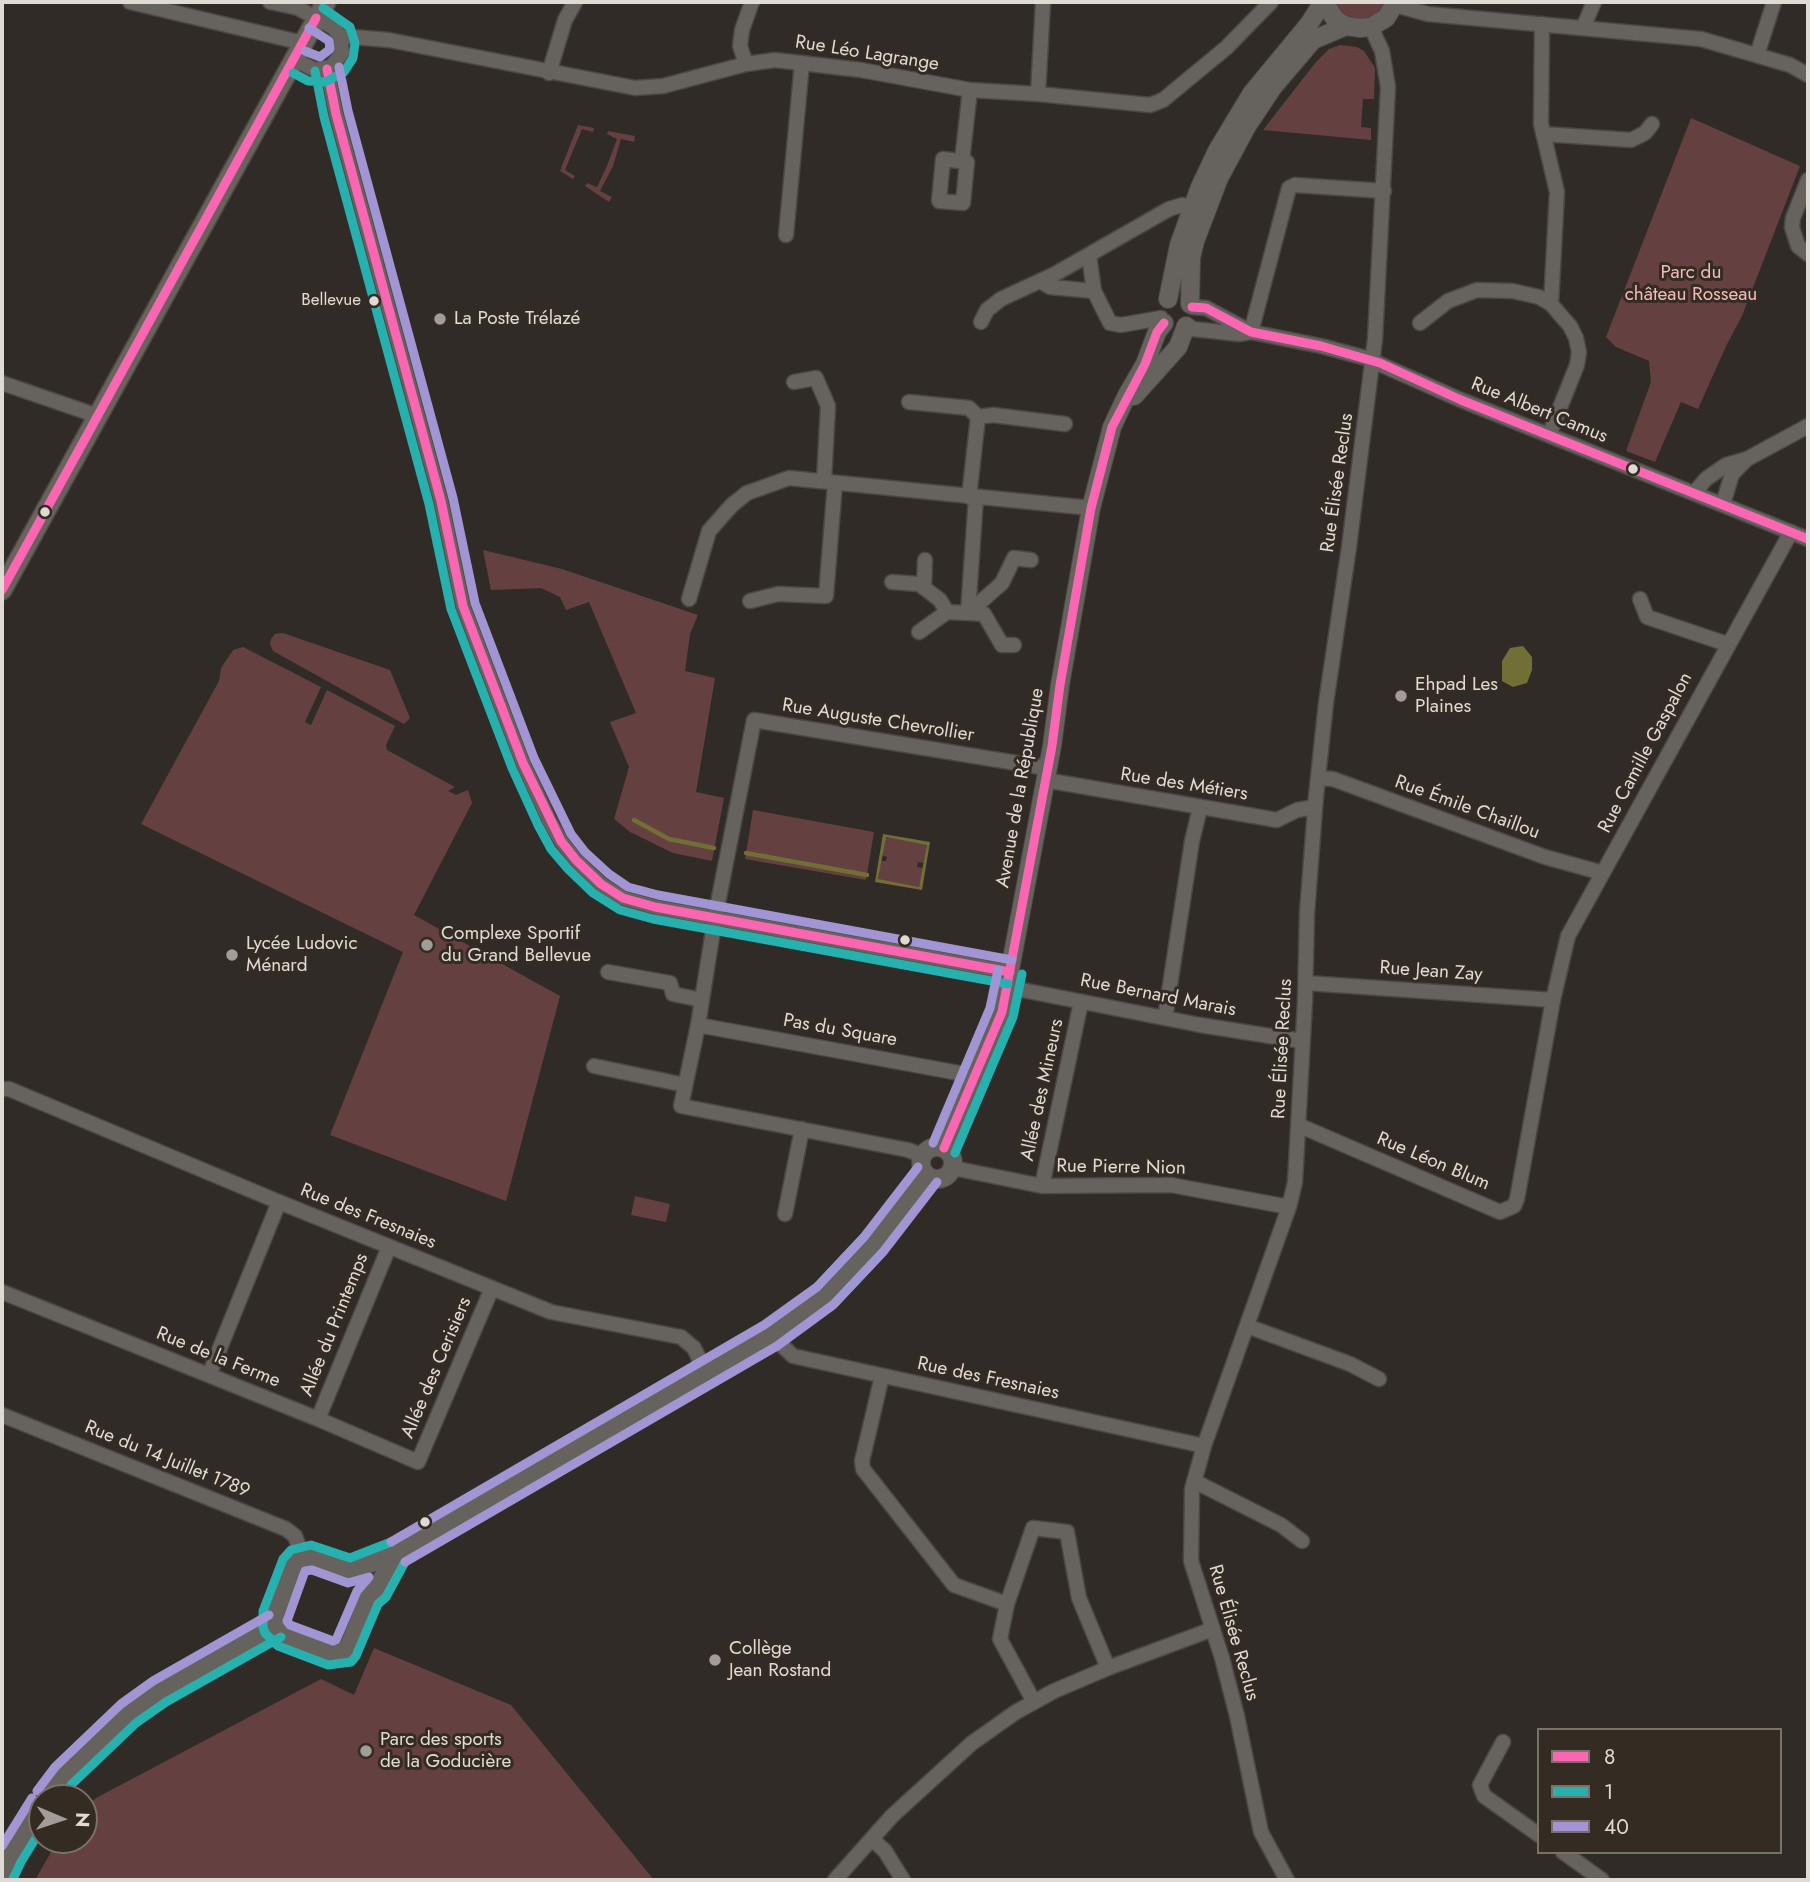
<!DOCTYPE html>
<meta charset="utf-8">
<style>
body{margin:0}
#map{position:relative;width:1810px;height:1882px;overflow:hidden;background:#302b27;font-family:Jost,sans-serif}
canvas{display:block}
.frame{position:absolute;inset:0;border:4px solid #e0dad5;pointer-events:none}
.legend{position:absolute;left:1537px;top:1728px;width:245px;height:126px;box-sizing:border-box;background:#342b23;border:2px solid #79716a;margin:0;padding:9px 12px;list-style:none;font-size:21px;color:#e0dad5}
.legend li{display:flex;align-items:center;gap:14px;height:35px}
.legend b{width:35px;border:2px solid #79716a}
.north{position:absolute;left:28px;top:1784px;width:70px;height:70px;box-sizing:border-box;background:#342b23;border:2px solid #79716a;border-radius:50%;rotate:92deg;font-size:19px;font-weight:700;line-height:28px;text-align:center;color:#e0dad5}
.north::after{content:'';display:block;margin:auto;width:24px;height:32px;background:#a29d98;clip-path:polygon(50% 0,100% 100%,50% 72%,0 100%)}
</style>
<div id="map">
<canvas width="1810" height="1882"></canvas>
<div class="frame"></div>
<ul class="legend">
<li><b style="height:9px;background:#fa66b2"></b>8</li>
<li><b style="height:9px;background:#26b0ae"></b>1</li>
<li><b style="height:9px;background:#a295d3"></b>40</li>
</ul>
<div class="north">N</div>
</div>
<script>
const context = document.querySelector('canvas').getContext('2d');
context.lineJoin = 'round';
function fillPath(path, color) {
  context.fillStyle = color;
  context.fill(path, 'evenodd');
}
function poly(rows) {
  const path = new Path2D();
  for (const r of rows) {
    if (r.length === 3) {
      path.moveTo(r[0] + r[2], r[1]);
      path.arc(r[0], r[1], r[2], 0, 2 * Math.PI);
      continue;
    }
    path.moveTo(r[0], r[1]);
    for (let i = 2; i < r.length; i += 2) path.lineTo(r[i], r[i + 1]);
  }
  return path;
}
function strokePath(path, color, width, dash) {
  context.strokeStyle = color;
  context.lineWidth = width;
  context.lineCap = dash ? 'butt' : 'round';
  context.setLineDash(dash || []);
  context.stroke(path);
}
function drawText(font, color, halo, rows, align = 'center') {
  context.font = font + ' Jost,sans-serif';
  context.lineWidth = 6;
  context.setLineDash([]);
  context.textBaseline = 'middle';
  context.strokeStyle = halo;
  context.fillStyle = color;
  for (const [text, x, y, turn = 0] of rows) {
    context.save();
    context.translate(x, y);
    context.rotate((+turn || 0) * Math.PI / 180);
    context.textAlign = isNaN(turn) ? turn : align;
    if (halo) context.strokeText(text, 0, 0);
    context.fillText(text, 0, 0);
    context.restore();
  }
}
const green = poly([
 [1334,2,1386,2,1377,14,1361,20,1345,15],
 [1340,45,1357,47,1364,51,1375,68,1374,99,1363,99,1361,127,1371,128,1371,140,1263,130,1316,62,1329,49],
 [1691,118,1800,166,1742,316,1726,346,1698,409,1681,402,1655,462,1626,451,1651,382,1649,361,1616,347,1606,337],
 [578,125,594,128,593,132,582,129,565,170,575,176,573,179,560,171],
 [608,131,635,136,634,142,621,139,613,166,600,191,612,197,609,202,585,186,587,183,597,187,607,166,617,139,607,134],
 [483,550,562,569,698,615,690,634,685,671,715,678,696,792,724,798,712,861,673,853,630,832,614,819,629,767,610,722,636,713,589,602,566,610,560,597,541,588,491,590],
 [283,633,390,670,410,718,404,724,273,651,270,644,271,639,275,634],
 [243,647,321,687,305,722,311,725,327,690,395,726,386,745,387,750,455,787,448,791,456,795,468,790,472,803,414,915,560,996,506,1201,330,1135,403,952,141,824,219,681,221,668,233,650],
 [753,810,874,832,866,880,745,859],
 [885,837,927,844,924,863,918,862,917,867,923,868,919,887,878,880,881,861,886,861,887,857,882,855],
 [635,1196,670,1204,666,1222,631,1215],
 [374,1648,511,1705,654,1880,35,1880,58,1840,84,1840,84,1809,96,1798,321,1679,354,1695]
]);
const water = poly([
 [1523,646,1532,657,1532,670,1527,683,1513,687,1502,681,1502,661,1510,648],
 [883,834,930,842,922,890,875,882],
 [886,837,927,845,919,887,878,879]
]);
const stream = poly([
 [634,820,669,839,714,848],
 [746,853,867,875]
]);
const minor = poly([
 [130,2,303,43],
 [270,2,298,8,334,28,340,36,342,53,331,67,315,70,294,59],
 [1395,5,1428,14,1701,39,1790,65,1808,75],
 [1542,24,1541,124,1557,192,1551,304],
 [1583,28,1594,2],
 [340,36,389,40,635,88,663,86,746,64,775,60,861,70,970,90,1038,94,1150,105,1163,100,1226,48,1271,2],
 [1757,55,1774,2],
 [746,64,740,46,742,30,752,2],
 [327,69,336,114,441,501,463,606,523,763,549,820,561,841,576,860,601,884,623,898,655,907,1010,972],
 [549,73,565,20,575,2],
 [1038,94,1043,2],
 [1543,134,1631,140,1645,133,1652,124],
 [943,159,967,162,963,203,939,201,943,159],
 [962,161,970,90],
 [1808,180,1793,218,1792,227,1798,246,1808,254],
 [786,235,802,63],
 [1089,255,1094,291,1110,323,1121,325,1161,318],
 [1040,281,1050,287,1094,291],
 [1192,307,1206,308,1251,332],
 [981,322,987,310,1001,299,1055,274,1169,209,1182,205,1192,208],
 [1420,323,1448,301,1477,290,1513,291,1539,297,1551,304,1570,326,1576,338,1579,352,1577,365,1549,435],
 [1187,325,1193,329,1239,334,1251,332,1321,346,1366,358,1461,400,1808,539],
 [1251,332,1289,188,1295,185,1384,191],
 [794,382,816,378,828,406,824,481],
 [2,383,98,416],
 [909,402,969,408,978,417,969,497],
 [978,417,993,415,1065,424],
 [1694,493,1706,479,1726,465,1747,459,1808,426],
 [976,497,968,613,984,614,1002,645,1014,645],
 [1723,504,1732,474,1746,460],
 [892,582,919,584,940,600,947,612,968,613,1002,583,1014,558,1031,560],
 [924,588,925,560],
 [689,599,709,531,732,505,747,493,789,478,1091,508],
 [1640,599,1647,617,1727,644],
 [750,601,778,594,826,596,835,483],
 [919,632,947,612],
 [1318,778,1333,779,1545,857,1603,873],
 [1045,780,1277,820,1297,810,1315,807],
 [608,972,670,983,673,994,702,1000],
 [1306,983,1553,1000],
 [1007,987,1200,1025,1302,1041],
 [1165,1018,1192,841,1200,808],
 [698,1025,975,1076],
 [594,1066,685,1085],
 [2,1089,9,1089,279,1202,551,1312,681,1337,694,1348,706,1373],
 [1298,1125,1500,1212,1514,1206,1517,1199,1553,1000,1568,936,1791,532],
 [923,1156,908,1150,681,1106,698,1025,715,918,754,720,1047,768],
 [953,1168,1042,1186,1171,1185,1289,1207],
 [1042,1186,1081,1002],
 [785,1214,802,1129],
 [2,1292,318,1419,418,1462,492,1288],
 [1247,1326,1350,1364,1379,1379],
 [771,1335,793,1356,1204,1446],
 [209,1375,279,1202],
 [882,1376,862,1461,863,1469,954,1585,1007,1604],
 [2,1415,286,1529,295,1536,303,1558],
 [318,1419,389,1247],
 [1194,1481,1281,1525,1302,1541],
 [1034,1702,1000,1639,1007,1604,1033,1528,1067,1532,1079,1598,1108,1668],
 [1503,1742,1480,1785,1484,1796,1539,1835],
 [872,1839,885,1851,903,1880],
 [1563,1852,1602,1880],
 [835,1880,892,1816,972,1743,1016,1712,1054,1691,1108,1668,1213,1629],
 [1287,1880,1261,1832,1237,1716,1222,1658,1191,1561,1192,1489,1204,1446,1289,1207,1295,1182,1305,1001,1307,913,1316,796,1326,703,1349,547,1375,339,1388,87,1382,51,1371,27]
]);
const tertiary = poly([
 [1324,2,1335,19,1346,26,1360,28,1371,27,1386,18,1396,2],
 [1168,299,1179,245,1200,187,1217,151,1252,93,1309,24,1323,2],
 [1190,304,1191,258,1195,241,1219,178,1247,126,1273,87,1313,40,1346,26],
 [1134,396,1178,347,1186,326],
 [937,1163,16],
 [944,1148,1002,1012,1052,746,1060,685,1091,508,1112,427,1127,395,1145,364,1157,332,1164,323],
 [309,1557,360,1576,368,1586,368,1597,359,1621,349,1646,341,1654,332,1654,283,1635,275,1626,275,1614,294,1565,298,1560,309,1557],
 [350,1571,396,1553,771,1335,825,1296,873,1245,927,1175],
 [368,1597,376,1590,396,1553],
 [47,1798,63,1776,128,1714,159,1692,275,1626],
 [2,1874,10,1856,42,1805]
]);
const secondary = poly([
 [2,590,326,2]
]);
const bus1 = poly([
 [327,69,336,114,441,501,463,606,523,763,561,841,576,860,601,884,623,898,655,907,1010,972],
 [1192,307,1206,308,1251,332,1321,346,1380,363,1461,400,1808,539],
 [2,590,316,18],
 [944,1148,1002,1012,1052,746,1060,685,1091,508,1112,427,1145,364,1157,332,1164,323]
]);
const bus2 = poly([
 [315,71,324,117,429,504,451,609,512,768,538,825,551,849,568,869,593,893,620,910,653,919,1008,984],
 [293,73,308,81,325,82,344,72,353,58,355,43,350,27,323,8],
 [955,1153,1013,1017,1022,974],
 [817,1287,864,1237],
 [834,1304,882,1253],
 [391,1542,350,1558,311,1545,291,1550,283,1559,263,1611,263,1627,265,1633,278,1646,328,1665,351,1662,356,1656,378,1604,386,1597,405,1562],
 [62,1798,72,1784,136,1723,166,1702,281,1637],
 [13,1879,21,1862,42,1828]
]);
const bus3 = poly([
 [305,51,320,57,330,49,329,41,309,28],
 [339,67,348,111,453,498,475,603,534,758,571,834,585,852,609,874,628,887,658,895,1012,960],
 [933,1143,990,1008,998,970],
 [833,1305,883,1252,937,1182],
 [391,1542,764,1325,817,1287,864,1237,918,1167],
 [405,1562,777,1346,833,1305],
 [312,1570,348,1583,369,1577,357,1591,336,1640,333,1641,290,1625,287,1621,305,1571,312,1570],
 [37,1791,55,1767,121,1704,153,1681,269,1615],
 [2,1846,32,1798]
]);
const markers = [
 [374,301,6,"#e0dad5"],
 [440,319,7,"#a29d98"],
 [1633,469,6,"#e0dad5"],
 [45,512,6,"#e0dad5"],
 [1401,696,7,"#a29d98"],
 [905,940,6,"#e0dad5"],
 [427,945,7,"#a29d98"],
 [232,955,7,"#a29d98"],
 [425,1522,6,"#e0dad5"],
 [715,1660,7,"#a29d98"],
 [366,1751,7,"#a29d98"]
];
const busNames = [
 ["Bellevue",361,301]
];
const streetNames = [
 ["Rue Léo Lagrange",867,54,9],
 ["Rue Albert Camus",1539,411,22],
 ["Rue Élisée Reclus",1338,483,-82],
 ["Rue Auguste Chevrollier",878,721,9],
 ["Rue Camille Gaspalon",1646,753,-62],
 ["Rue des Métiers",1184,785,9],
 ["Avenue de la République",1021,788,-80],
 ["Rue Émile Chaillou",1467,808,20],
 ["Rue Jean Zay",1431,972,4],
 ["Rue Bernard Marais",1158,996,11],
 ["Pas du Square",840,1031,10],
 ["Rue Élisée Reclus",1283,1049,-87],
 ["Allée des Mineurs",1043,1090,-78],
 ["Rue Léon Blum",1433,1162,23],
 ["Rue Pierre Nion",1121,1168,1],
 ["Rue des Fresnaies",368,1217,22],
 ["Allée du Printemps",335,1325,-68],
 ["Rue de la Ferme",218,1358,22],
 ["Allée des Cerisiers",437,1368,-67],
 ["Rue des Fresnaies",988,1379,12],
 ["Rue du 14 Juillet 1789",167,1460,22],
 ["Rue Élisée Reclus",1233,1633,74]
];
const parkNames = [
 ["Parc du",1691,273],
 ["château Rosseau",1691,295]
];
const poiNames = [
 ["La Poste Trélazé",454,319],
 ["Ehpad Les",1415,685],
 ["Plaines",1415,707],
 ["Complexe Sportif",441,934],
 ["du Grand Bellevue",441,956],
 ["Lycée Ludovic",246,944],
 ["Ménard",246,966],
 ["Collège",729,1649],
 ["Jean Rostand",729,1671],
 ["Parc des sports",380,1740],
 ["de la Goducière",380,1762]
];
fillPath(green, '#644041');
fillPath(water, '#726f36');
strokePath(stream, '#726f36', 4.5);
strokePath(minor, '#4c4744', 17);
strokePath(tertiary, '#4c4744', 20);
strokePath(secondary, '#4c4744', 22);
strokePath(minor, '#66625e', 14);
strokePath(tertiary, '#66625e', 18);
strokePath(secondary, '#6a625d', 19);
strokePath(bus1, '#fa66b2', 9);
strokePath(bus2, '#26b0ae', 9);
strokePath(bus3, '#a295d3', 9);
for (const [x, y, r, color] of markers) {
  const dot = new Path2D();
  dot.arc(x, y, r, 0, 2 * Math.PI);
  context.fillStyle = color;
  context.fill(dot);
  strokePath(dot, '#342b23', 2.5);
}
drawText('17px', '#e0dad5', '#342b23', busNames, 'right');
drawText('19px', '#e0dad5', '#342b23', streetNames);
drawText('19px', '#f4babb', '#342b23', parkNames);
drawText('19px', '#e0dad5', '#342b23', poiNames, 'left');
</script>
